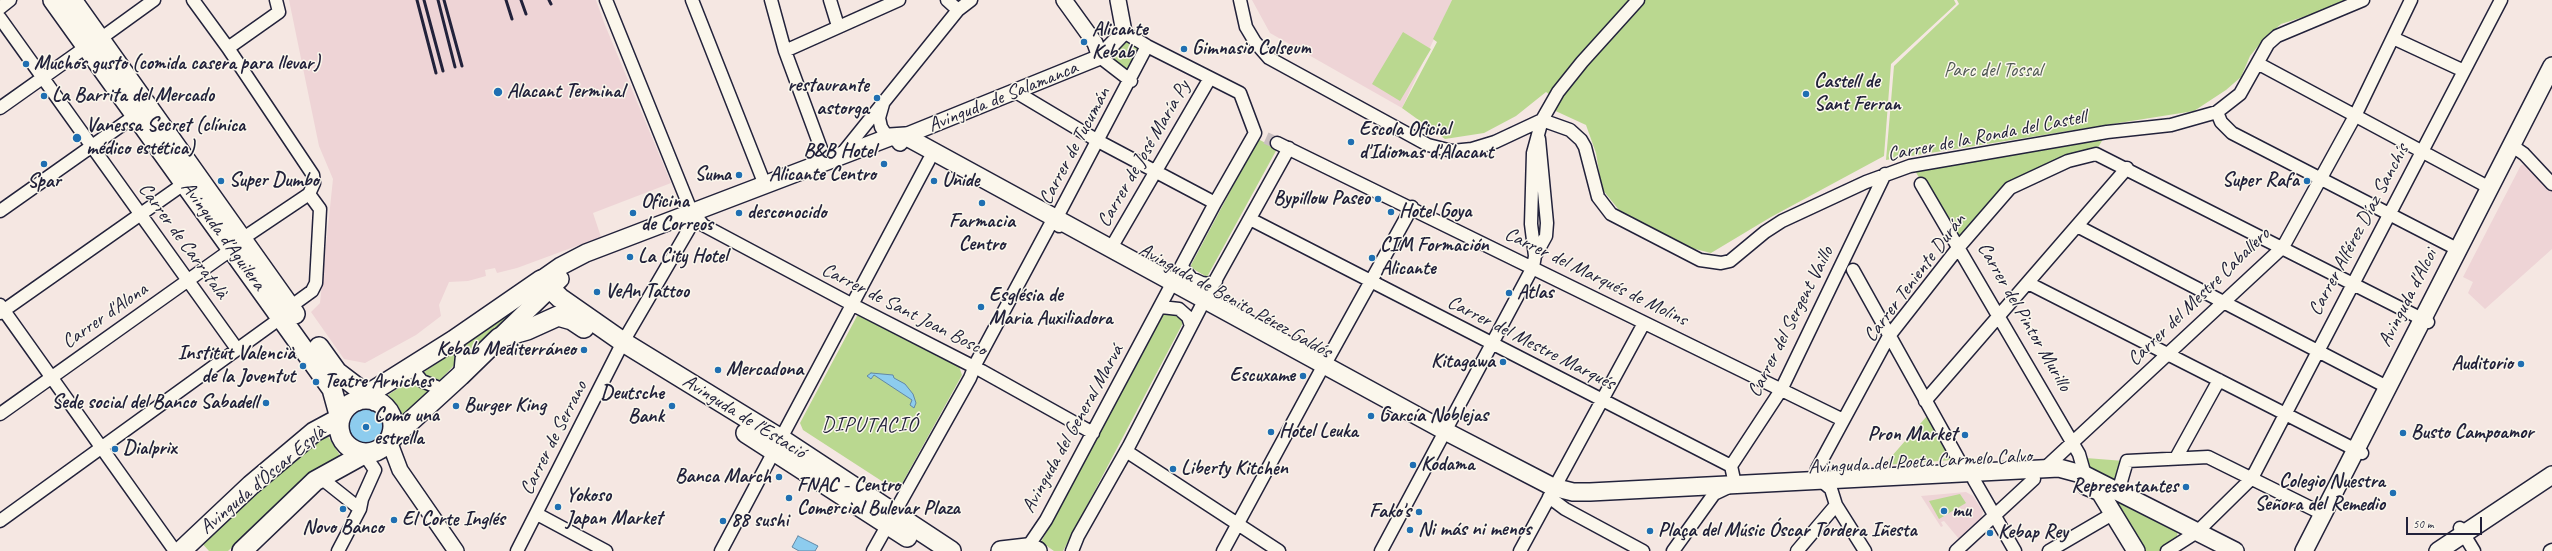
<!DOCTYPE html>
<meta charset="utf-8">
<style>
body{margin:0}
#map{position:relative;width:2552px;height:551px;overflow:hidden;background:#f5e7e2;font-family:Caveat,sans-serif}
canvas{display:block}
.scale{position:absolute;left:2406px;top:517px;width:76px;height:18px;box-sizing:border-box;border:2px solid #22223b;border-top:0;padding-left:5px;font-size:12px;line-height:14px;white-space:nowrap;color:#22223b;-webkit-text-stroke:3px #fbf7ec;paint-order:stroke}
</style>
<div id="map">
<canvas width="2552" height="551"></canvas>
<div class="scale">50 m</div>
</div>
<script>
const context = document.querySelector('canvas').getContext('2d');
context.lineJoin = 'round';
function fillPath(path, color) {
  context.fillStyle = color;
  context.fill(path, 'evenodd');
}
function poly(rows) {
  const path = new Path2D();
  for (const r of rows) {
    if (r.length === 3) {
      path.moveTo(r[0] + r[2], r[1]);
      path.arc(r[0], r[1], r[2], 0, 2 * Math.PI);
      continue;
    }
    path.moveTo(r[0], r[1]);
    for (let i = 2; i < r.length; i += 2) path.lineTo(r[i], r[i + 1]);
  }
  return path;
}
function strokePath(path, color, width, dash) {
  context.strokeStyle = color;
  context.lineWidth = width;
  context.lineCap = dash ? 'butt' : 'round';
  context.setLineDash(dash || []);
  context.stroke(path);
}
function drawText(font, color, halo, rows, align = 'center') {
  context.font = font + ' Caveat,sans-serif';
  context.lineWidth = 3;
  context.setLineDash([]);
  context.textBaseline = 'middle';
  context.strokeStyle = halo;
  context.fillStyle = color;
  for (const [text, x, y, turn = 0] of rows) {
    context.save();
    context.translate(x, y);
    context.rotate((+turn || 0) * Math.PI / 180);
    context.textAlign = isNaN(turn) ? turn : align;
    if (halo) context.strokeText(text, 0, 0);
    context.fillText(text, 0, 0);
    context.restore();
  }
}
const built = poly([
 [289,0,596,0,605,25,671,183,593,213,601,237,517,268,497,273,495,268,485,270,486,276,468,281,449,282,439,305,441,316,416,335,365,363,344,359,311,312,320,303,333,179,319,146],
 [1252,0,1452,0,1402,108,1270,33],
 [2527,164,2552,191,2552,249,2485,309,2468,293,2473,282,2463,277,2521,165],
 [1966,492,1973,496,1983,512,1981,519,1959,539,1944,521,1941,522,1943,526,1941,527,1921,496]
]);
const green = poly([
 [1452,0,1954,0,1956,4,1891,64,1884,156,1771,217,1711,253,1687,247,1619,210,1602,189,1596,153,1586,125,1549,108,1555,98,1546,92,1516,116,1484,133,1445,139,1402,108,1437,42,1433,39],
 [1957,0,2347,0,2322,11,2281,24,2263,40,2250,56,2241,77,2226,90,2194,111,1886,160,1894,66,1959,4],
 [1403,32,1431,49,1400,101,1372,84],
 [1126,40,1143,49,1131,75,1120,67,1111,56],
 [2107,132,2091,160,2068,161,2010,188,1958,248,1912,165],
 [1258,139,1277,149,1207,277,1190,267],
 [519,307,465,362,462,345],
 [1166,310,1185,319,1063,551,1054,551,1041,542],
 [863,314,959,366,962,375,900,487,894,489,803,430,800,423,857,316],
 [456,350,460,359,436,384,421,374],
 [414,378,434,391,403,421,398,406,388,395],
 [1927,416,1953,460,1884,465],
 [326,429,329,438,341,457,308,476,228,551,209,551,200,541],
 [2086,458,2124,461,2117,487,2090,471],
 [1960,494,1966,503,1939,519,1929,501],
 [2111,495,2178,531,2176,541,2159,551,2143,551]
]);
const water = poly([
 [871,373,893,375,894,378,905,384,913,394,916,403,914,408,910,405,912,400,874,375,871,379,867,376,871,373],
 [366,427,19],
 [798,536,818,546,815,551,799,551,792,547,798,536]
]);
const minorTunnel = poly([
 [1266,138,1277,143]
]);
const minor = poly([
 [193,0,228,48,313,175,314,183,309,194,242,239],
 [692,0,765,185],
 [771,0,785,51,826,162],
 [830,0,838,26],
 [947,0,958,10],
 [1240,0,1246,27,1255,42,1269,58,1428,145,1452,151,1472,149,1495,142,1542,120],
 [0,8,10,0],
 [0,18,237,349],
 [1124,32,1147,46,1240,93,1255,133],
 [2393,38,2464,71],
 [100,39,154,0],
 [228,48,279,12,276,0],
 [785,51,899,0],
 [1100,57,1131,81],
 [2259,64,2490,188],
 [1016,92,1098,141,1215,203],
 [883,104,879,118,881,127,886,135,895,140],
 [0,108,86,47],
 [2217,112,2221,122,2232,133,2457,249],
 [1542,120,1570,130,1581,140,1585,147,1598,197,1611,214,1700,260,1721,263,1730,261,1765,232,1782,221,1866,182,1910,166,2107,132,2171,125,2217,112,2240,94,2268,44,2277,36,2363,0],
 [1277,143,1843,420],
 [2511,145,2524,154,2552,184],
 [841,155,958,10,971,0],
 [1921,184,2079,454,2085,475],
 [0,211,136,115],
 [1250,219,1731,466],
 [699,220,703,225,853,305,982,371,1093,433],
 [1059,226,1056,219,1147,46],
 [2077,226,2387,387],
 [1111,248,1210,78],
 [1535,256,1546,236,1547,223,1539,139],
 [1182,267,1191,278,1202,283,1208,284,1216,281],
 [1853,270,1966,473],
 [2028,283,2362,453],
 [0,305,175,551],
 [290,307,312,291,316,283,320,209,309,194],
 [1161,307,1179,309,1188,317,1191,326],
 [0,313,175,190,185,183,186,178],
 [454,340,462,355,460,376],
 [1325,364,1412,207],
 [413,366,417,375,422,381,444,390],
 [1925,401,2127,168],
 [0,414,232,249],
 [1126,451,1279,551],
 [2176,458,2219,380],
 [1731,466,1781,390,1885,174],
 [2045,468,2283,247,2355,116,2411,0],
 [321,478,360,509],
 [1974,480,2015,551],
 [2118,492,2127,461,2208,457,2323,514],
 [1549,497,1565,509,1643,551],
 [537,514,606,551],
 [0,521,282,317],
 [2460,528,2474,551],
 [1027,548,1046,520,1215,203,1255,133],
 [338,551,360,509,362,499,375,470,364,454],
 [517,551,623,342,693,222,692,213,606,0],
 [721,551,929,160],
 [873,551,970,378,976,363,1050,225],
 [1072,551,1078,536,1129,446,1205,299,1289,148],
 [1223,551,1320,372],
 [1381,551,1533,267,1535,256,1531,224,1533,153,1542,120,1558,92,1582,62,1638,0],
 [1520,551,1644,323],
 [1673,551,1714,494,1735,484,1731,466],
 [1797,551,1836,505],
 [1865,551,1836,505,1831,489,1819,479,1817,469,1889,336,1958,248,2010,188,2068,161,2096,154,2428,322],
 [1956,551,2034,479],
 [2049,551,2114,513],
 [2167,551,2197,532,2252,478,2501,0],
 [2550,551,2552,550]
]);
const tertiary = poly([
 [1064,0,1095,43,1100,57],
 [900,143,905,136,1100,57,1124,32,1118,0],
 [389,441,400,470,456,551]
]);
const secondary = poly([
 [541,280,561,266,586,253,890,137,905,136,1445,431,1553,487,1573,492,1590,492,2059,468,2085,475,2235,551],
 [499,338,560,279],
 [2086,486,2100,492,2136,551],
 [2304,551,2552,66],
 [2438,551,2552,475]
]);
const primary = poly([
 [53,0,332,389,340,418],
 [72,0,295,314],
 [319,347,337,372,375,401],
 [366,426,27],
 [357,401,454,340,541,280,560,298,623,342,781,439,951,551],
 [746,433,907,537],
 [389,441,460,376,499,338,527,330,558,316,572,320,584,328],
 [181,551,251,485,314,432,340,418],
 [242,551,315,481,364,454],
 [1001,551,1027,548,1037,551]
]);
const rail = poly([
 [417,0,436,73],
 [424,0,443,71],
 [438,0,455,67],
 [444,0,462,66],
 [506,0,512,19],
 [521,0,526,14],
 [549,0,551,4]
]);
const markers = [
 [1084,42,4,"#1f6fb2"],
 [1184,49,4,"#1f6fb2"],
 [26,64,4,"#1f6fb2"],
 [498,92,5,"#1f6fb2"],
 [1806,94,4,"#1f6fb2"],
 [44,96,4,"#1f6fb2"],
 [877,98,4,"#1f6fb2"],
 [77,138,5,"#1f6fb2"],
 [1351,142,4,"#1f6fb2"],
 [44,164,4,"#1f6fb2"],
 [884,164,4,"#1f6fb2"],
 [739,175,4,"#1f6fb2"],
 [221,181,4,"#1f6fb2"],
 [934,181,4,"#1f6fb2"],
 [2307,181,4,"#1f6fb2"],
 [1378,199,4,"#1f6fb2"],
 [982,203,4,"#1f6fb2"],
 [1391,212,4,"#1f6fb2"],
 [633,213,4,"#1f6fb2"],
 [739,213,4,"#1f6fb2"],
 [630,257,4,"#1f6fb2"],
 [1372,258,4,"#1f6fb2"],
 [597,292,4,"#1f6fb2"],
 [1509,293,4,"#1f6fb2"],
 [981,307,4,"#1f6fb2"],
 [584,350,4,"#1f6fb2"],
 [1503,362,4,"#1f6fb2"],
 [2521,364,4,"#1f6fb2"],
 [303,366,4,"#1f6fb2"],
 [718,370,4,"#1f6fb2"],
 [1303,376,4,"#1f6fb2"],
 [316,382,4,"#1f6fb2"],
 [266,403,4,"#1f6fb2"],
 [456,406,4,"#1f6fb2"],
 [672,406,4,"#1f6fb2"],
 [1371,416,4,"#1f6fb2"],
 [366,427,4,"#1f6fb2"],
 [1271,432,4,"#1f6fb2"],
 [2403,433,4,"#1f6fb2"],
 [1965,435,4,"#1f6fb2"],
 [115,449,4,"#1f6fb2"],
 [1413,465,4,"#1f6fb2"],
 [1173,469,4,"#1f6fb2"],
 [779,477,4,"#1f6fb2"],
 [2186,487,4,"#1f6fb2"],
 [2393,493,4,"#1f6fb2"],
 [789,498,4,"#1f6fb2"],
 [558,507,4,"#1f6fb2"],
 [343,509,4,"#1f6fb2"],
 [1944,511,4,"#1f6fb2"],
 [1419,512,4,"#1f6fb2"],
 [394,520,4,"#1f6fb2"],
 [723,521,4,"#1f6fb2"],
 [1410,530,4,"#1f6fb2"],
 [1650,531,4,"#1f6fb2"],
 [1990,533,4,"#1f6fb2"]
];
const poiNames = [
 ["Alicante",1092,30],
 ["Kebab",1092,53],
 ["Gimnasio Colseum",1192,49],
 ["Muchos gusto (comida casera para llevar)",34,64],
 ["Castell de",1814,82],
 ["Sant Ferran",1814,105],
 ["restaurante",869,86,"right"],
 ["astorga",869,109,"right"],
 ["Alacant Terminal",507,92],
 ["La Barrita del Mercado",52,96],
 ["Vanessa Secret (clínica",86,126],
 ["médico estética)",86,149],
 ["Escola Oficial",1359,130],
 ["d'Idiomas d'Alacant",1359,153],
 ["B&B Hotel",876,152,"right"],
 ["Alicante Centro",876,175,"right"],
 ["Suma",731,175,"right"],
 ["Super Dumbo",229,181],
 ["Unide",942,181],
 ["Super Rafa",2299,181,"right"],
 ["Spar",44,182,"center"],
 ["Bypillow Paseo",1370,199,"right"],
 ["Oficina",641,202],
 ["de Correos",641,225],
 ["Hotel Goya",1399,212],
 ["desconocido",747,213],
 ["Farmacia",982,222,"center"],
 ["Centro",982,245,"center"],
 ["CIM Formación",1380,246],
 ["Alicante",1380,269],
 ["La City Hotel",638,257],
 ["VeAn Tattoo",605,292],
 ["Atlas",1517,293],
 ["Església de",989,296],
 ["Maria Auxiliadora",989,319],
 ["Kebab Mediterráneo",576,350,"right"],
 ["Institut Valencià",295,354,"right"],
 ["de la Joventut",295,377,"right"],
 ["Kitagawa",1495,362,"right"],
 ["Auditorio",2513,364,"right"],
 ["Mercadona",726,370],
 ["Escuxame",1295,376,"right"],
 ["Teatre Arniches",324,382],
 ["Deutsche",664,394,"right"],
 ["Bank",664,417,"right"],
 ["Sede social del Banco Sabadell",258,403,"right"],
 ["Burger King",464,406],
 ["Como una",374,416],
 ["estrella",374,439],
 ["García Noblejas",1379,416],
 ["Hotel Leuka",1279,432],
 ["Busto Campoamor",2411,433],
 ["Pron Market",1957,435,"right"],
 ["Dialprix",123,449],
 ["Kodama",1421,465],
 ["Liberty Kitchen",1181,469],
 ["Banca March",771,477,"right"],
 ["Colegio Nuestra",2385,482,"right"],
 ["Señora del Remedio",2385,505,"right"],
 ["FNAC - Centro",797,486],
 ["Comercial Bulevar Plaza",797,509],
 ["Representantes",2178,487,"right"],
 ["Yokoso",566,496],
 ["Japan Market",566,519],
 ["mu",1952,511],
 ["Fako's",1411,512,"right"],
 ["El Corte Inglés",402,520],
 ["88 sushi",731,521],
 ["Novo Banco",343,528,"center"],
 ["Ni más ni menos",1418,530],
 ["Plaça del Músic Óscar Tordera Iñesta",1658,531],
 ["Kebap Rey",1998,533]
];
const parkNames = [
 ["Parc del Tossal",1993,71]
];
const streetNames = [
 ["Avinguda de Salamanca",1003,97,-22],
 ["Carrer de la Ronda del Castell",1987,136,-11],
 ["Carrer de Tucumán",1075,146,-62],
 ["Carrer de José María Py",1144,154,-60],
 ["Carrer Alférez Díaz Sanchís",2359,230,-62],
 ["Avinguda d'Aguilera",223,236,54],
 ["Carrer de Carratalà",183,241,54],
 ["Carrer del Marqués de Molins",1596,277,26],
 ["Carrer Teniente Durán",1915,278,-53],
 ["Carrer del Mestre Caballero",2199,297,-44],
 ["Avinguda d'Alcoi",2408,298,-63],
 ["Avinguda de Benito Pérez Galdós",1235,301,29],
 ["Carrer de Sant Joan Bosco",904,310,27],
 ["Carrer d'Alona",105,316,-35],
 ["Carrer del Pintor Murillo",2024,317,60],
 ["Carrer del Sergent Vaillo",1791,322,-63],
 ["Carrer del Mestre Marqués",1531,343,27],
 ["Avinguda de l'Estació",744,417,32],
 ["Avinguda del General Marvá",1073,429,-61],
 ["Carrer de Serrano",554,438,-63],
 ["Avinguda del Poeta Carmelo Calvo",1920,462,-3],
 ["Avinguda d'Òscar Esplà",263,480,-40]
];
const neighbourhoodNames = [
 ["DIPUTACIÓ",870,425]
];
fillPath(built, '#eed4d6');
fillPath(green, '#bad890');
fillPath(water, '#8dccee');
strokePath(water, '#6288a6', 1);
strokePath(minorTunnel, '#cbc0c1', 12, [12, 6]);
strokePath(minor, '#22223b', 15);
strokePath(tertiary, '#22223b', 18);
strokePath(secondary, '#22223b', 20);
strokePath(primary, '#22223b', 22);
strokePath(minor, '#fbf7ec', 12);
strokePath(tertiary, '#fbf7ec', 15);
strokePath(secondary, '#fbf7ec', 17);
strokePath(primary, '#fbf7ec', 19);
strokePath(rail, '#22223b', 3);
for (const [x, y, r, color] of markers) {
  const dot = new Path2D();
  dot.arc(x, y, r, 0, 2 * Math.PI);
  context.fillStyle = color;
  context.fill(dot);
  strokePath(dot, '#fbf7ec', 1.5);
}
drawText('bold 20px', '#22223b', '#fbf7ec', poiNames, 'left');
drawText('20px', '#505954', '#fbf7ec', parkNames);
drawText('20px', '#22223b', '#fbf7ec', streetNames);
context.letterSpacing = '1px';
drawText('21px', '#22223b', '#fbf7ec', neighbourhoodNames);
context.letterSpacing = '0px';
</script>
